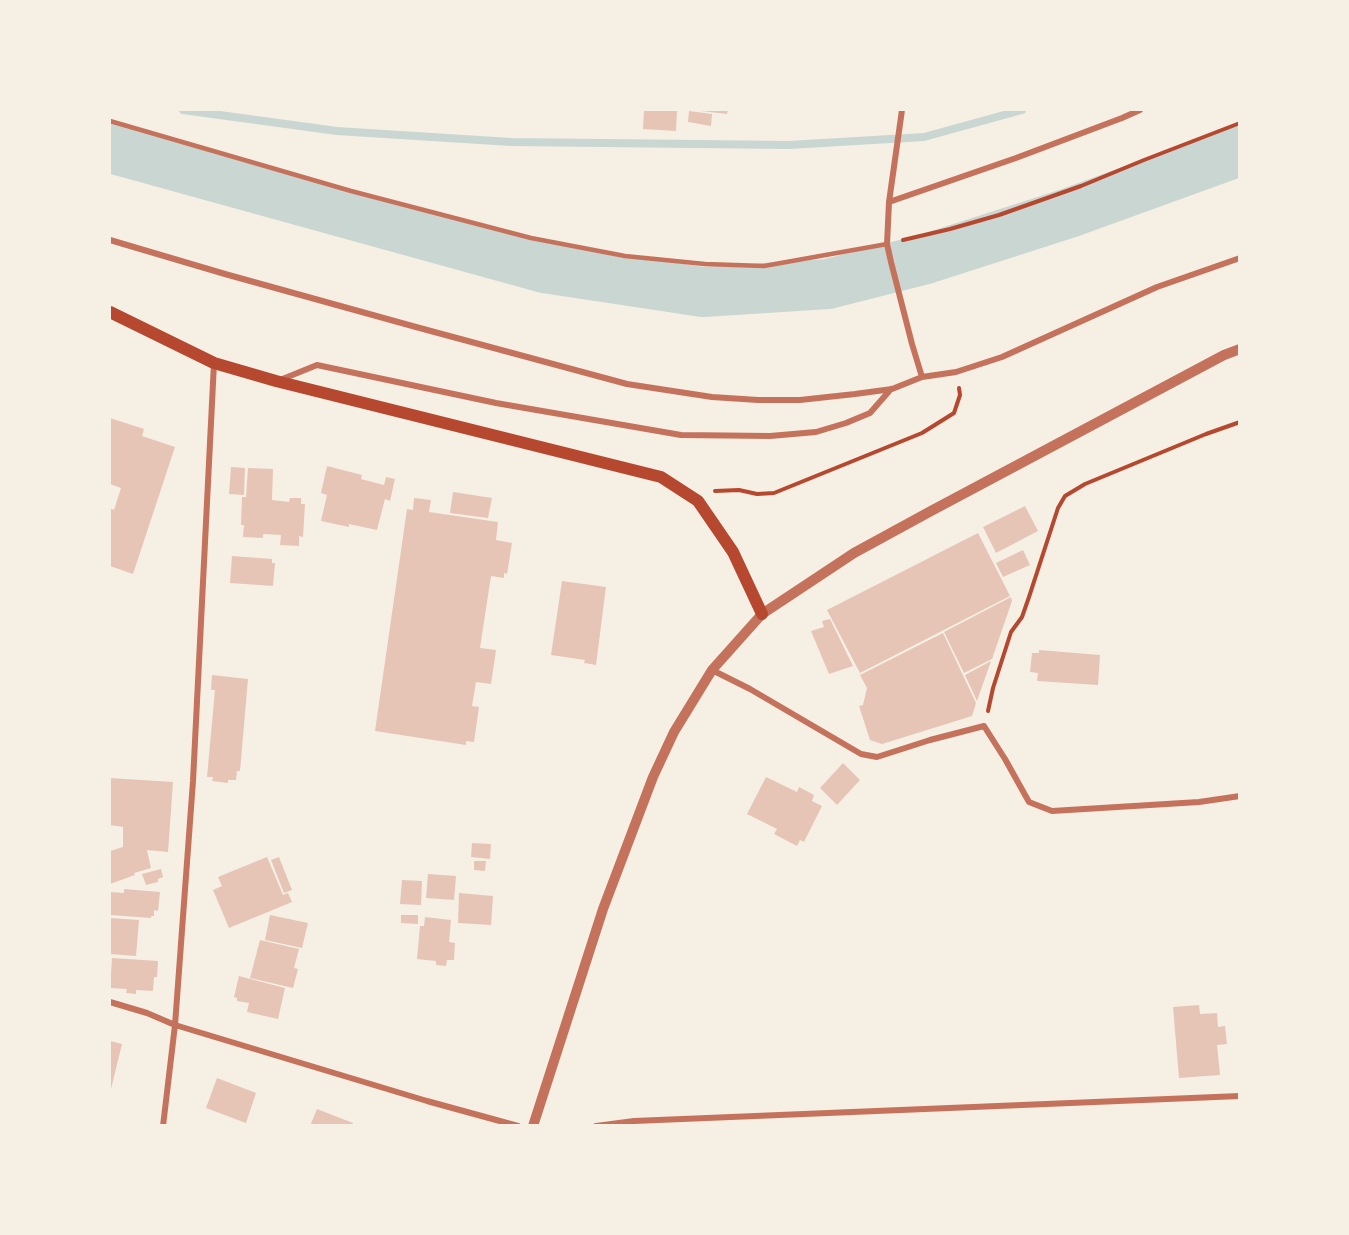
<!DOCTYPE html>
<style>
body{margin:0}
#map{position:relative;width:1349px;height:1235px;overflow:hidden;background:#f6efe4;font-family:Ubuntu,sans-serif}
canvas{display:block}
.frame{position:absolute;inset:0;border:111px solid #f6efe4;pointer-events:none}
</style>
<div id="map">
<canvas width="1349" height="1235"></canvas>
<div class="frame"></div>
</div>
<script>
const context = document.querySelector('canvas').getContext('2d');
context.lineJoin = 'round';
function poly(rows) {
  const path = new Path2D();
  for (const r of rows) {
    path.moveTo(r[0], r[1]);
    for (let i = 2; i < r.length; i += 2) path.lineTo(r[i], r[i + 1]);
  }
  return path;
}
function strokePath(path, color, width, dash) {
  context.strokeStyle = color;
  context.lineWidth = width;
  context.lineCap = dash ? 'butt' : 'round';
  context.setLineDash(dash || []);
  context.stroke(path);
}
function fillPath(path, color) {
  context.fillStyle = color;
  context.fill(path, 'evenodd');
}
const stream = poly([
 [183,110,337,131,511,142,789,145,924,137,1022,110]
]);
const river = poly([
 [110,148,544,268,703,292,828,284,926,259,1069,213,1240,151]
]);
const building = poly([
 [644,110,677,110,676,131,643,129],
 [701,110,728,110,727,114,701,111],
 [689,111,712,114,711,126,688,122],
 [110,418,144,429,142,436,175,447,133,574,110,566,110,508,114,510,121,488,110,484],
 [327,466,362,475,361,479,384,485,386,477,395,479,390,501,385,499,377,530,349,524,349,527,321,521,327,495,321,493],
 [231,467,245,468,244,495,229,494],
 [248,468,273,469,272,500,289,502,290,498,301,498,301,504,305,504,303,537,299,536,299,546,280,545,281,535,263,534,263,538,243,537,244,525,241,525,242,497,246,497],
 [453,492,492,498,488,518,450,513],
 [414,498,431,500,429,512,498,522,496,540,512,543,507,574,504,573,504,578,491,576,480,648,496,650,491,684,476,682,472,706,479,707,474,742,466,741,466,745,375,731,407,509,413,510],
 [1025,506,1038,531,996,553,983,527],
 [978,533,1010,596,860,673,827,610],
 [1023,550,1030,565,1003,577,996,563],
 [232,556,272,559,272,563,275,563,273,586,230,583],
 [562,581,606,587,596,665,584,663,585,660,551,655],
 [1011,597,1012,601,992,659,964,673,944,632],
 [830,619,853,666,829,674,811,631,824,627,822,621],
 [943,633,976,703,972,716,882,744,870,740,859,706,863,705,867,688,860,675],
 [1039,650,1100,655,1098,685,1037,681,1038,673,1030,672,1032,653,1039,653],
 [991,661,977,701,965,675],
 [212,675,248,679,240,771,237,771,236,780,228,780,228,783,212,781,213,777,207,777,215,690,211,690],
 [843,763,860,780,837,805,820,788],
 [766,777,797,792,799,787,814,795,812,801,822,806,804,842,800,840,797,846,774,834,777,829,747,814],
 [110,778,173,782,168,852,147,850,151,868,134,873,135,875,110,884,110,851,123,847,123,827,110,825],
 [472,843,491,844,490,859,471,857],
 [267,857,283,895,288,893,292,902,229,928,213,890,222,886,218,877],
 [279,857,292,890,284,893,271,860],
 [474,861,486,861,485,871,474,870],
 [161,869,163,877,158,879,158,882,146,885,142,874],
 [428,874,456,876,454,900,426,898],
 [402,880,422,881,421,905,400,904],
 [124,889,160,892,158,911,154,910,154,916,151,916,151,918,110,915,110,892,124,893],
 [459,893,493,896,491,925,458,923],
 [270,915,308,923,302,948,265,940],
 [401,915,418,915,418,924,401,923],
 [425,917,451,920,449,942,455,943,454,960,447,960,446,966,436,965,436,961,417,959,420,926,424,926],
 [110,918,139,920,136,956,110,954],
 [260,940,299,949,294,968,298,969,293,988,250,978],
 [112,958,158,961,157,977,154,977,153,991,136,990,136,994,126,993,127,989,110,988],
 [239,976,285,988,278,1019,247,1012,249,1003,237,1001,237,998,234,997],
 [1199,1005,1200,1014,1217,1013,1218,1027,1225,1026,1227,1044,1217,1045,1220,1075,1179,1078,1173,1007],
 [110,1041,122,1044,111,1089,110,1088],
 [217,1078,256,1093,246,1123,206,1108],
 [317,1109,353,1123,352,1126,310,1126]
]);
const path = poly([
 [903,240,950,229,999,215,1081,186,1144,160,1240,123],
 [715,491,739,490,757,494,774,493,922,433,954,413,960,395,959,388],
 [988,711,993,688,1011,632,1022,617,1029,597,1058,508,1065,496,1085,484,1206,434,1240,422]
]);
const service = poly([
 [110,121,351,191,531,238,625,256,705,264,764,266,887,244]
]);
const minor = poly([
 [902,110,889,202,887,244,891,262,912,344,922,377],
 [889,202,1016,158,1122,118,1140,110],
 [110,240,225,274,416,327,627,384,712,397,758,400,800,400,855,394,892,389,922,377,956,372,1002,357,1157,287,1240,258],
 [280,380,317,365,496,403,681,435,770,436,816,432,846,423,870,413,891,389],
 [712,670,750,689,861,754,877,757,930,740,984,726,1005,759,1029,802,1052,811,1199,802,1240,796],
 [110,1002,147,1013,175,1025,427,1101,518,1126],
 [163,1126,175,1025,193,781,214,363],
 [596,1126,634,1121,1240,1096]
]);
const tertiary = poly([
 [533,1126,603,909,653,777,674,732,712,670,762,614,854,553,931,511,1224,355,1240,349]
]);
const secondary = poly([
 [110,312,214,363,276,381,661,477,698,501,733,552,762,614]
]);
strokePath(stream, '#c9d6d2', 8);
strokePath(river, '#c9d6d2', 50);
fillPath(building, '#e6c5b7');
strokePath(path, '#b5482f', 4);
strokePath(service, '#c5725c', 4.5);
strokePath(minor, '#c5725c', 6);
strokePath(tertiary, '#c5725c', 10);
strokePath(secondary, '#b5482f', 12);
</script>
